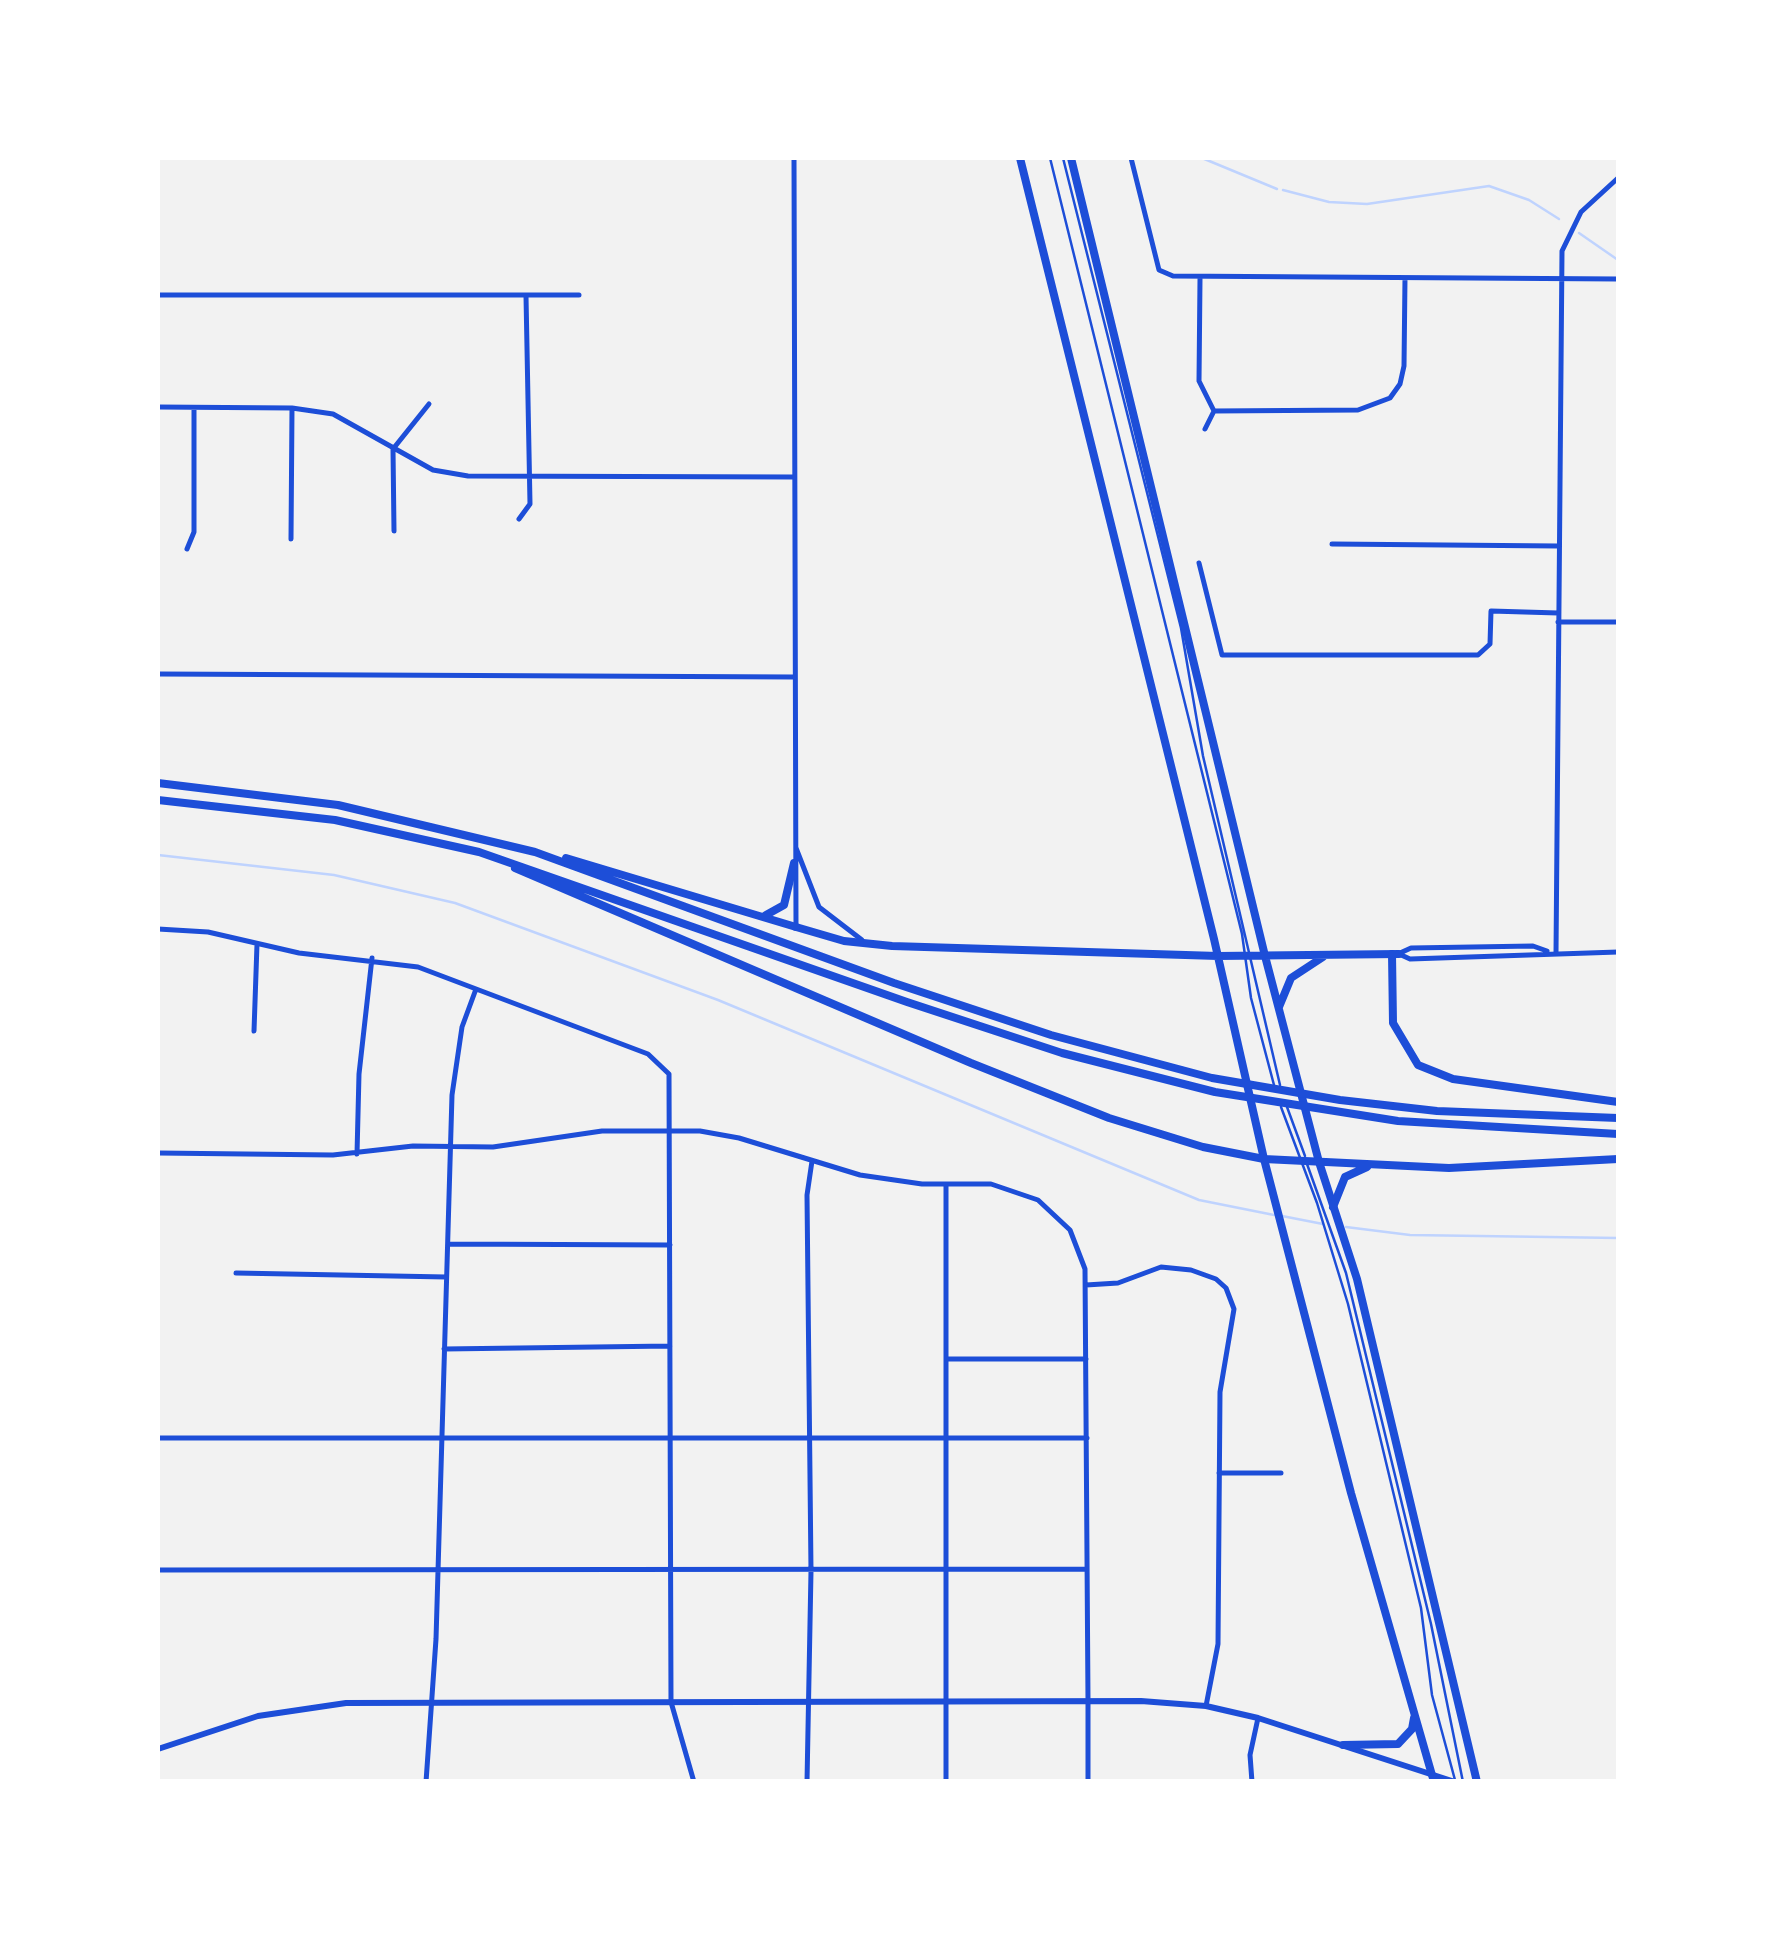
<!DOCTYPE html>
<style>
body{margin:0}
#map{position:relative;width:1776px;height:1939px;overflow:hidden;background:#f2f2f2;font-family:Montserrat,sans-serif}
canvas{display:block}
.frame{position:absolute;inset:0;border:160px solid #fff;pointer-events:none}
</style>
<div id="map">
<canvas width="1776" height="1939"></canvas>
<div class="frame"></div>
</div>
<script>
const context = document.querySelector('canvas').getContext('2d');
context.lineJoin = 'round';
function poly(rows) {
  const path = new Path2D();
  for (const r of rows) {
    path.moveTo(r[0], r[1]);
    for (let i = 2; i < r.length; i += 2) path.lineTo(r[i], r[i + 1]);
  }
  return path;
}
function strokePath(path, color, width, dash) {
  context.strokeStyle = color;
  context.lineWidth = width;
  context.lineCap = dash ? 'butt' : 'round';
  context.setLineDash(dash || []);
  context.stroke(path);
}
const stream = poly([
 [1202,158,1277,189],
 [1283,190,1329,202,1367,204,1489,186,1529,200,1559,219],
 [1579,233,1618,260],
 [158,855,334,875,455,903,718,1000,1199,1200,1274,1215],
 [1282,1216,1323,1224],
 [1346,1227,1410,1235,1618,1238]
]);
const service = poly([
 [1050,158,1242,934,1251,998,1274,1085],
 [1063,158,1181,628,1203,756,1280,1085],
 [1281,1107,1317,1203,1348,1304,1421,1608,1432,1695,1455,1780],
 [1287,1107,1305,1156],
 [1307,1164,1346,1273,1431,1624,1463,1782]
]);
const minor = poly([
 [1131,158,1159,270,1173,276,1618,279],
 [1200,279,1199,381,1214,411,1358,410,1390,398,1400,384,1404,366,1405,278],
 [158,295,579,295],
 [158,407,292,408,333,414,433,470,468,476,794,477],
 [1205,429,1214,411],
 [519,519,530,504,526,296],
 [394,531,393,449,429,404],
 [291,539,292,408],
 [1332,544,1558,546],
 [187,549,194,532,194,408],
 [1199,563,1222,655,1478,655,1490,644,1491,611,1558,613],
 [1558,622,1618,622],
 [158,674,794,677],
 [158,929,208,932,299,953,418,967,648,1054,669,1074,671,1702,694,1782],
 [1556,952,1562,251,1581,212,1618,178],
 [254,1031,257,944],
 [158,1153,333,1155,413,1146,493,1147,602,1131,700,1131,739,1138,860,1175,922,1184,991,1184,1038,1200,1070,1230,1085,1269,1088,1701],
 [357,1154,359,1074,372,958],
 [946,1185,946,1782],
 [448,1244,670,1245],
 [236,1273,446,1277],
 [1086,1285,1118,1283,1161,1267,1191,1270,1216,1279,1226,1288,1234,1309,1220,1392,1218,1644,1206,1706],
 [444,1349,670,1346],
 [946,1359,1086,1359],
 [158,1438,1087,1438],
 [1219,1473,1281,1473],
 [158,1570,1087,1569],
 [426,1782,436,1639,452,1095,462,1027,476,989],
 [807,1782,811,1571,807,1195,812,1161],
 [1252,1782,1250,1755,1258,1718]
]);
const tertiary = poly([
 [794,158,796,927],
 [796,848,819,907,862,940],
 [1400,953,1411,948,1533,946,1547,951],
 [1399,954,1410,959,1618,952],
 [1088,1782,1088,1701]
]);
const secondary = poly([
 [158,1749,258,1716,346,1703,1141,1701,1206,1706,1258,1718,1455,1782]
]);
const primary = poly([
 [1020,158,1214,939,1264,1159,1351,1493,1434,1782],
 [1071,158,1265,956,1319,1162,1357,1279,1477,1782],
 [796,927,844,941,892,946,1218,956,1399,954],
 [1279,1007,1291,978,1323,957],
 [1343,1745,1398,1744,1412,1729,1414,1718]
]);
const motorway = poly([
 [158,783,338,805,535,852,894,983,1051,1035,1212,1078,1340,1100,1437,1111,1618,1118],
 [158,800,335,820,479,852,907,1002,1062,1053,1215,1092,1398,1121,1618,1134],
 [566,858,796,927],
 [515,868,971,1063,1109,1118,1203,1147,1264,1159,1449,1168,1618,1159],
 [766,915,784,905,794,863],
 [1392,954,1393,1023,1418,1065,1453,1079,1618,1102],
 [1333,1207,1345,1177,1367,1167]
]);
strokePath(stream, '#bfd3fe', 2.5);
strokePath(service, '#1d4ed8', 2.5);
strokePath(minor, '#1d4ed8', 5);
strokePath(tertiary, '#1d4ed8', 5);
strokePath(secondary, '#1d4ed8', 6);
strokePath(primary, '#1d4ed8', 8);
strokePath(motorway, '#1d4ed8', 8);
</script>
